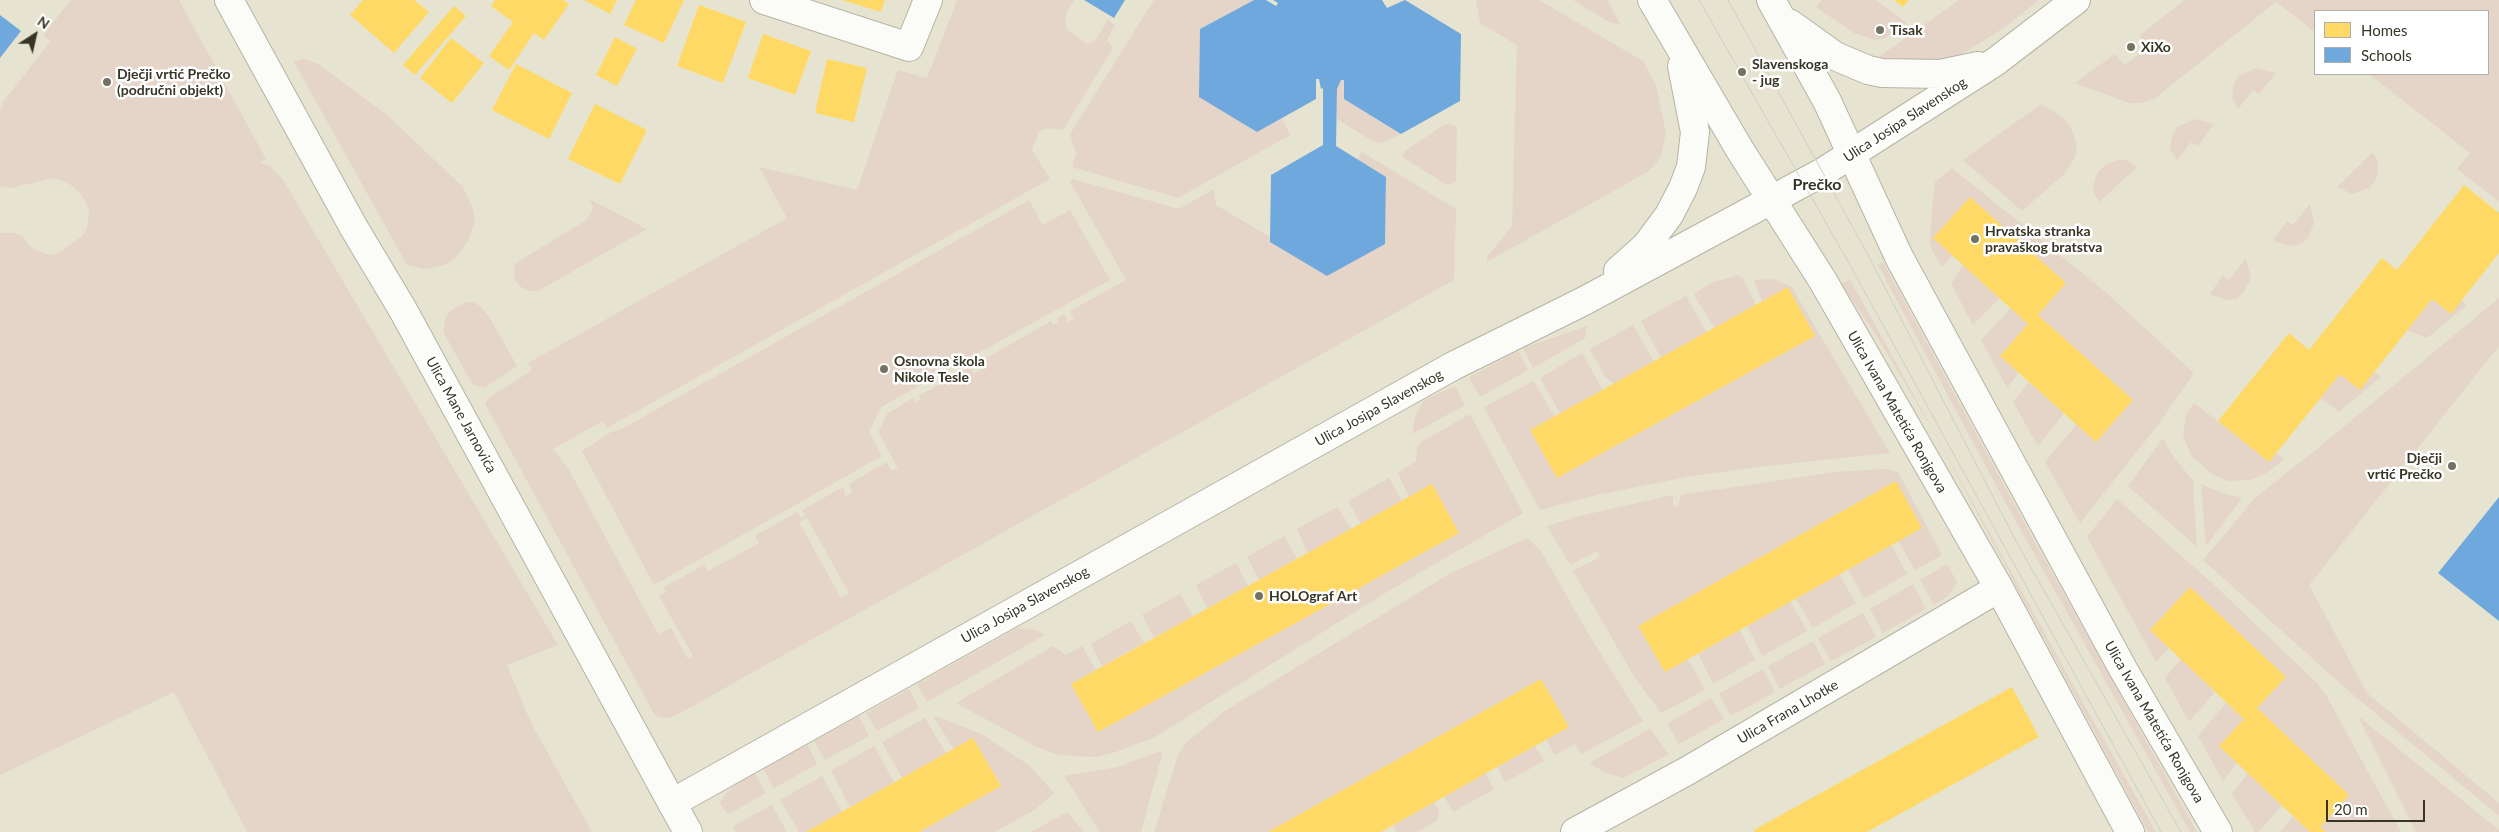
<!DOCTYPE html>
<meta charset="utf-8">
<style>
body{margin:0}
#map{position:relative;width:2499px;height:832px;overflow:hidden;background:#e6e4d0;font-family:Lato,sans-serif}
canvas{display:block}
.legend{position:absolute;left:2314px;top:10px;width:175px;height:65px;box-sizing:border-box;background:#fff;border:1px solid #afaea8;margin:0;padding:6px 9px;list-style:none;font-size:15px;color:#373526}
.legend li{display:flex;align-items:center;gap:10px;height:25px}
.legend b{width:25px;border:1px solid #afaea8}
.north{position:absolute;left:10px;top:10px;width:50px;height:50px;-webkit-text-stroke:4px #fff;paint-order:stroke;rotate:35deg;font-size:14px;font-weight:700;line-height:20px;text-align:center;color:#373526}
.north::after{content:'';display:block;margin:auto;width:18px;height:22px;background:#373526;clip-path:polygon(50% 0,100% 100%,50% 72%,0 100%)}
.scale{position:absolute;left:2326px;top:800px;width:99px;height:22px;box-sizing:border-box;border:2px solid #373526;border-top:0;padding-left:6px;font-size:15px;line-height:18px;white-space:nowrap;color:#373526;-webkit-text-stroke:4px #fff;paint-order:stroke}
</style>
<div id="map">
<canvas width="2499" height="832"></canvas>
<ul class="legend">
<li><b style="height:14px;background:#ffd966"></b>Homes</li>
<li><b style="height:14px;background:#6fa8dc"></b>Schools</li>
</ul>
<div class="north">N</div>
<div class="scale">20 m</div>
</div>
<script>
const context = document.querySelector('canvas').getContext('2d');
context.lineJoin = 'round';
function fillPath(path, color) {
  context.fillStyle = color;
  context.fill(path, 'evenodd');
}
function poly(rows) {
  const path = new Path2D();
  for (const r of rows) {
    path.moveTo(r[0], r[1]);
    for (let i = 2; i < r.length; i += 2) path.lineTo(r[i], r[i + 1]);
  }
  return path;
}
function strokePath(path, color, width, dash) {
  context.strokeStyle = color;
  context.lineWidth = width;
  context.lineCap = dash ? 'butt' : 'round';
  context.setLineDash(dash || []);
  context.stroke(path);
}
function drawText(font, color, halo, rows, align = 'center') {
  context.font = font + ' Lato,sans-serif';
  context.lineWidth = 5;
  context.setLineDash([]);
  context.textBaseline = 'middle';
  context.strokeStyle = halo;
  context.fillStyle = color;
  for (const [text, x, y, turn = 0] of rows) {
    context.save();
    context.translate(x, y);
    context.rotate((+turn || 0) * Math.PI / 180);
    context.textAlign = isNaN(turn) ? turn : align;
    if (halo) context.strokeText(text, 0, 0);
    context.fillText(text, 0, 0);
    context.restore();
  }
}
const green = poly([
 [71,0,179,0,266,159,260,163,268,165,282,178,558,645,507,665,531,723,592,832,247,832,174,692,0,775,0,233,14,233,21,235,33,249,50,255,61,252,81,237,87,229,89,211,86,202,79,192,67,182,52,178,12,188,0,186,0,110,4,104,2,103,51,41,43,35],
 [957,0,1075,0,1067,12,1065,22,1067,30,1087,44,1095,41,1108,20,1115,25,1107,40,1113,48,1063,130,1048,128,1039,131,1032,150,1050,179,607,428,603,421,553,449,569,470,658,634,671,628,688,659,693,656,659,596,666,592,664,587,704,565,708,571,756,545,759,543,755,536,797,512,801,518,805,516,802,510,843,487,846,496,852,493,849,484,887,462,891,471,898,468,878,432,887,414,913,398,916,402,921,399,919,396,970,367,974,374,982,369,978,363,1051,321,1053,325,1059,322,1057,318,1064,314,1068,322,1074,318,1070,311,1126,280,1070,182,1073,179,1179,209,1214,189,1216,205,1270,237,1270,242,1327,276,1385,243,1386,177,1357,159,1362,152,1456,209,1454,280,682,712,670,718,658,717,653,712,485,404,489,398,532,370,528,363,787,218,759,167,857,190,898,70,927,78],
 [807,518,849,593,841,598,799,522],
 [1154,0,1254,0,1200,29,1227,113,1257,132,1282,118,1290,135,1178,198,1072,167,1076,153,1070,134],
 [1476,0,1539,0,1643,61,1656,85,1666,133,1661,157,1649,171,1487,262,1487,257,1512,226,1517,45,1480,23],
 [1573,0,1607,0,1621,25,1607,21],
 [1822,0,1876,0,1907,23,1885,38,1875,40,1854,33,1816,7],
 [1959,0,2039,0,2005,27,1954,59,1944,61,1877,58],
 [2184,0,2499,0,2499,201,2457,169,2470,153,2369,74,2488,74,2488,11,2315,11,2315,32,2276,2,2154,99,2141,103,2129,103,2075,83,2115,54,2124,65,2148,48,2140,35],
 [304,59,318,64,386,114,463,187,473,209,475,220,468,241,456,257,444,265,426,269,407,265,294,62],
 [2256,68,2276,73,2259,94,2253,90,2238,109,2232,97,2234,83,2239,76],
 [1341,80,1344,80,1344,99,1401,134,1381,143,1373,141,1337,119,1337,89],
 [2041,104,2064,118,2070,126,2077,145,2076,156,2063,175,2022,211,1963,160],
 [2195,119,2214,124,2198,146,2191,142,2177,160,2170,148,2173,134,2177,127],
 [1449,124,1456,126,1457,128,1456,181,1450,185,1445,184,1404,158,1403,155,1405,151,1444,125],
 [2373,152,2378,162,2378,172,2375,181,2369,188,2352,194,2337,187],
 [2118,160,2127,160,2137,167,2099,202,2093,192,2095,179,2099,171,2106,165],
 [1952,168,2102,289,2194,373,2158,425,2080,523,2045,462,2077,424,2096,441,2133,400,2038,315,2066,283,1971,198,1934,238,1952,255,1942,267,1932,250,1930,241,1932,209,1935,182],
 [587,198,647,229,538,291,528,291,521,287,516,282,514,275,514,267,517,262,585,221,592,211,593,206],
 [1029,200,1043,225,1070,210,1110,280,881,407,869,432,882,456,654,585,582,451,611,432,620,430],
 [2310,204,2314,223,2308,238,2300,244,2292,246,2276,242,2274,239,2287,221,2293,225],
 [2246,258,2251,278,2244,292,2236,299,2228,300,2213,296,2210,294,2223,275,2229,280],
 [1883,262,2036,544,2197,832,2190,832,2005,502,1878,265],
 [1963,265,2000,298,1973,325,1951,284],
 [1738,275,1743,278,1756,305,1715,328,1695,297,1695,293,1711,283],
 [1772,279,1791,286,1890,453,1766,466,1692,476,1601,494,1540,510,1484,407,1534,381,1555,417,1531,430,1557,478,1815,336,1788,288,1762,301,1754,280],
 [1850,279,2076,690,2156,832,2148,832,1931,427,1876,335,1841,284],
 [1686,296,1707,333,1661,358,1641,321],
 [2499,298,2499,346,2309,585,2367,693,2499,803,2499,816,2344,687,2203,560,2256,497,2318,448],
 [2432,299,2450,314,2462,300,2466,306,2427,338,2407,330],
 [467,302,474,302,481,307,490,318,517,366,484,388,473,385,443,332,446,316,451,310],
 [2011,308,2028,324,2000,356,2019,373,2007,388,1981,340],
 [1633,325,1654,362,1614,384,1605,377,1590,349],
 [1587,326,1585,338,1533,368,1523,348],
 [1518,351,1528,370,1480,397,1469,377],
 [1582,353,1603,390,1560,413,1540,378],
 [2374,372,2381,377,2339,412,2320,398,2340,374],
 [2029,382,2064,413,2038,446,2013,402],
 [1455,386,1465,405,1412,434,1415,417,1424,400],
 [2194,403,2269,461,2276,453,2284,459,2268,472,2250,480,2229,481,2214,475,2192,457,2183,436,2186,414],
 [1470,414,1523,513,1390,590,1155,737,1113,753,1094,757,1059,755,1039,748,956,703,1053,646,1066,655,1082,646,1096,670,1071,684,1098,732,1431,484,1409,497,1398,473,1416,461,1417,449,1421,442],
 [2163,438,2171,453,2193,481,2197,547,2128,486],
 [1885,469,1898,472,1942,555,1915,570,1898,541,1922,527,1895,481,1639,626,1665,672,1688,659,1705,690,1661,713,1635,678,1573,571,1600,557,1597,551,1570,565,1547,526,1575,517,1673,495,1673,507,1677,505,1678,506,1681,495,1834,472],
 [1389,478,1402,501,1361,524,1348,501],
 [2201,484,2224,494,2242,498,2206,546],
 [2117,499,2211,582,2317,683,2327,697,2401,832,2326,832,2320,827,2349,795,2257,708,2286,677,2190,587,2150,630,2169,648,2156,662,2087,537],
 [1337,507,1352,529,1308,553,1297,529],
 [1284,536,1297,558,1259,580,1247,557],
 [1527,538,1541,551,1592,640,1643,721,1581,754,1575,744,1555,755,1546,739,1569,727,1541,679,1268,832,1154,832,1178,755,1185,744,1223,712,1449,574],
 [1891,545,1907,574,1864,599,1848,569],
 [1236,563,1248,586,1207,608,1196,585],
 [1947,564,1957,582,1948,596,1934,605,1920,580],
 [1839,574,1856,603,1813,628,1796,598],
 [1913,584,1926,609,1883,633,1870,609],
 [1180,594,1193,616,1154,638,1142,615],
 [1790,601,1807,631,1762,656,1747,626],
 [1863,613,1876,637,1831,661,1818,638],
 [1131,621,1144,643,1102,666,1091,644],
 [1018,628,1038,631,1045,635,927,702,917,684],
 [1740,630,1755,660,1713,684,1698,654],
 [1813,641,1825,664,1780,689,1768,666],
 [2181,659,2215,692,2189,722,2165,678],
 [1763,669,1775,692,1731,716,1719,694],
 [909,689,919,708,877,731,866,713],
 [1711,698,1724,719,1679,744,1667,724],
 [2226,703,2244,719,2219,746,2237,763,2223,781,2198,736],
 [859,716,869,736,825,760,814,741],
 [933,716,945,719,983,735,1029,765,1054,793,1036,809,995,832,919,832,1001,785,973,738,954,749],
 [2358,716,2499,830,2499,832,2416,832],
 [925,718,946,753,902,778,882,742],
 [1650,729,1669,754,1623,778,1606,773,1589,763],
 [807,744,817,764,774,788,762,767],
 [874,746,894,782,850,807,831,771],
 [1535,746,1544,761,1505,782,1497,767],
 [1160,751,1162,754,1141,832,1100,832,1064,776,1118,767],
 [754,772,766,793,729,814,726,813,720,803,725,794,741,780],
 [1485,773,1494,789,1453,812,1444,796],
 [2248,773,2282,806,2258,832,2255,832,2232,794],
 [822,776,842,812,806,832,799,832,780,800],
 [1434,802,1439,810,1438,820,1417,832,1396,832,1393,825],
 [772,805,787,832,736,832,733,826],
 [1067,812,1084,832,1031,832],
 [2293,817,2310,832,2280,832]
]);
const homes = poly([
 [363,0,414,0,429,12,394,53,350,15],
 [495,0,563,0,569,4,544,40,534,33,509,70,489,56,513,22,491,6],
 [584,0,617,0,610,14],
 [636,0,684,0,664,43,624,25],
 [842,0,885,0,881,12],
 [1894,0,1909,0,1903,7],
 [699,5,746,22,723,83,677,66],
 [454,6,466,16,415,75,403,65],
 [763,34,811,51,795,95,748,78],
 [615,37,637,49,617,86,596,75],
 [451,38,484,63,452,103,420,78],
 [827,59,867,68,854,122,815,113],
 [516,64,572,93,549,139,492,110],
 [595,104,647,130,620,184,568,159],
 [2464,185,2499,213,2499,253,2451,314,2432,299,2360,390,2340,374,2269,462,2218,421,2289,333,2309,350,2382,258,2397,270],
 [1970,197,2066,283,2038,315,2133,400,2096,442,2000,356,2028,324,1933,238],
 [1788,287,1815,336,1557,478,1530,430],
 [1896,481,1922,528,1665,672,1638,626],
 [1432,484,1459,533,1098,732,1071,684],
 [2190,587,2286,677,2257,708,2349,795,2320,827,2326,832,2310,832,2219,746,2244,719,2150,630],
 [1541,679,1569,727,1497,767,1381,832,1268,832],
 [2012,687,2039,737,1867,832,1755,832,1754,830],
 [973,738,1001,786,919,832,806,832]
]);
const schools = poly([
 [1084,0,1125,0,1114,18],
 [1254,0,1266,0,1276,6,1278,3,1273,0,1382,0,1387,8,1405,0,1461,34,1460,101,1401,134,1344,99,1344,80,1341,80,1337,89,1336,146,1386,177,1385,244,1327,276,1270,242,1271,175,1323,145,1323,88,1321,89,1319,79,1316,79,1316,99,1257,132,1199,97,1200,29],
 [0,15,21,31,0,58],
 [2499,497,2499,621,2438,573]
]);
const minor = poly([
 [229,0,354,228,403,310,672,803],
 [764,0,909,47,928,0],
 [1575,832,1687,771,1999,588]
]);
const tertiary = poly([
 [1652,0,1740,150,1823,281,1999,588,2130,832],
 [1771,0,1827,101,1899,257,2123,669,2218,832],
 [1789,23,1835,56,1868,70,1882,73,1940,74,1978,66],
 [1618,271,1646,246,1669,215,1683,188,1691,167,1695,132,1682,66],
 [688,832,672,803,1453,366,1584,301,1823,172,1995,62,2076,0]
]);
const tram = poly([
 [1699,0,1850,265,2161,832],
 [1728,0,1868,255,2017,543,2181,832]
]);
const markers = [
 [1880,30,5,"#747262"],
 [2131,47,5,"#747262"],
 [1742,72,5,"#747262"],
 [107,82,5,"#747262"],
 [1975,239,5,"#747262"],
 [884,369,5,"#747262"],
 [2452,466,5,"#747262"],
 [1259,596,5,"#747262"]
];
const poiNames = [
 ["Tisak",1890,30],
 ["XiXo",2141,47],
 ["Slavenskoga",1752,64],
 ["- jug",1752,80],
 ["Dječji vrtić Prečko",117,74],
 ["(područni objekt)",117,90],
 ["Hrvatska stranka",1985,231],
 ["pravaškog bratstva",1985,247],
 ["Osnovna škola",894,361],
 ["Nikole Tesle",894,377],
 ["Dječji",2442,458,"right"],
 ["vrtić Prečko",2442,474,"right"],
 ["HOLOgraf Art",1269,596]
];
const streetNames = [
 ["Ulica Josipa Slavenskog",1905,120,-33],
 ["Ulica Josipa Slavenskog",1379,408,-29],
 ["Ulica Ivana Matetića Ronjgova",1897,412,60],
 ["Ulica Mane Jarnovića",461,415,61],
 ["Ulica Josipa Slavenskog",1025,605,-29],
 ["Ulica Frana Lhotke",1788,712,-30],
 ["Ulica Ivana Matetića Ronjgova",2154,722,60]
];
const quarterNames = [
 ["Prečko",1817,185]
];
fillPath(green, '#e5d4c8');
fillPath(homes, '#ffd966');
fillPath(schools, '#6fa8dc');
strokePath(minor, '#b5b4a4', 30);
strokePath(tertiary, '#b5b4a4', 30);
strokePath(minor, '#fbfbf8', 28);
strokePath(tertiary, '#fbfbf8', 28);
strokePath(tram, '#cecec8', 1);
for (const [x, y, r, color] of markers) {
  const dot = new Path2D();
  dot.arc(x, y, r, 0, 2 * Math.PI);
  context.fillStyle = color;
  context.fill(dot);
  strokePath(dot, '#fff', 2);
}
drawText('bold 14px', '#373526', '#fff', poiNames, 'left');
drawText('14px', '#373526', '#fff', streetNames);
drawText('bold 16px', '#373526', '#fff', quarterNames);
</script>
